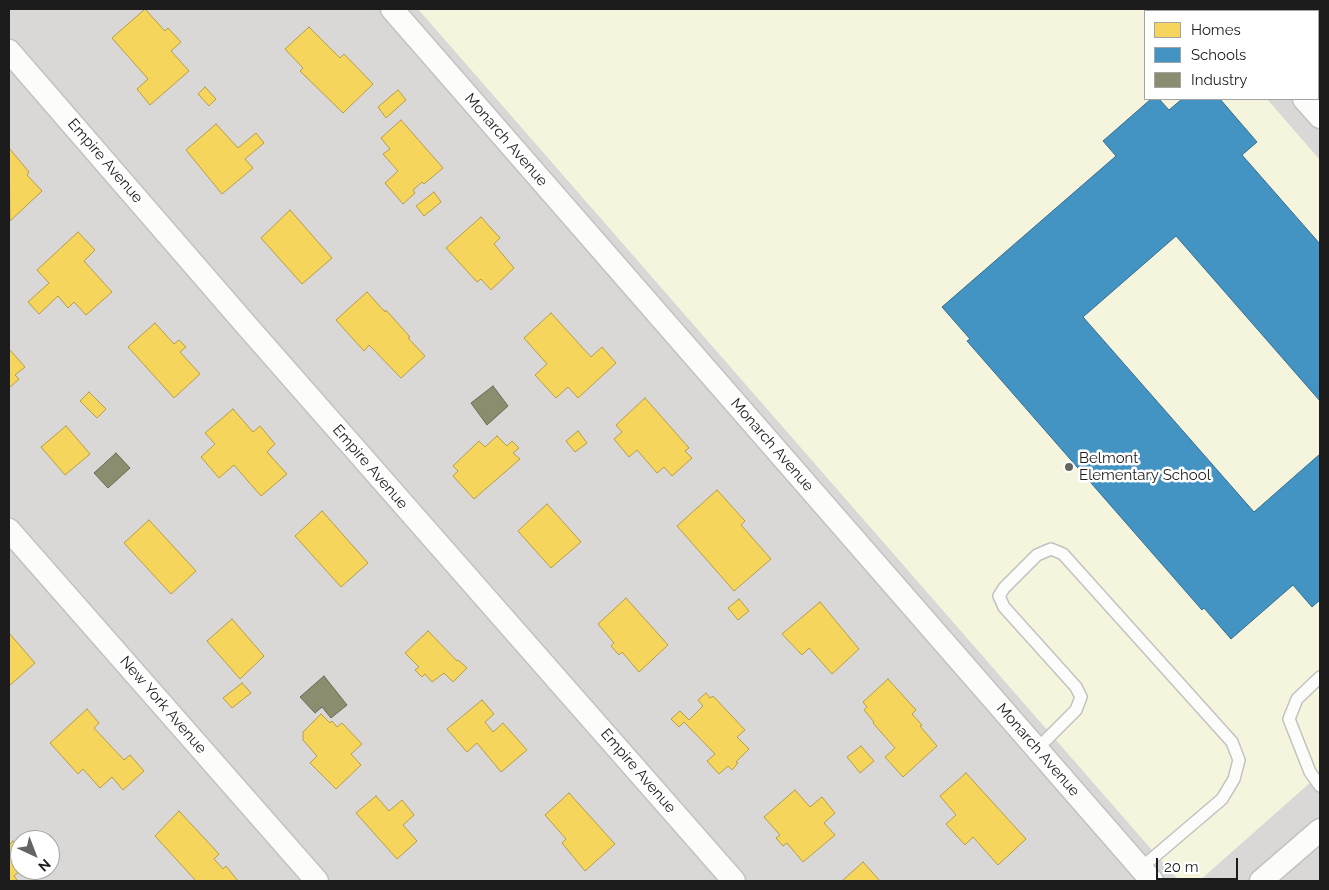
<!DOCTYPE html>
<style>
body{margin:0}
#map{position:relative;width:1329px;height:890px;overflow:hidden;background:#ebe9e4;font-family:Raleway,sans-serif}
canvas{display:block}
.frame{position:absolute;inset:0;border:10px solid #1c1c1c;pointer-events:none}
.legend{position:absolute;left:1144px;top:10px;width:175px;height:90px;box-sizing:border-box;background:#fff;border:1px solid #a4a4a4;margin:0;padding:6px 9px;list-style:none;font-size:15px;color:#1c1c1c}
.legend li{display:flex;align-items:center;gap:10px;height:25px}
.legend b{width:25px;border:1px solid #a4a4a4}
.north{position:absolute;left:10px;top:830px;width:50px;height:50px;box-sizing:border-box;background:#fff;border:1px solid #a4a4a4;border-radius:50%;rotate:137deg;font-size:14px;font-weight:700;line-height:20px;text-align:center;color:#1c1c1c}
.north::after{content:'';display:block;margin:auto;width:18px;height:22px;background:#646462;clip-path:polygon(50% 0,100% 100%,50% 72%,0 100%)}
.scale{position:absolute;left:1156px;top:858px;width:82px;height:22px;box-sizing:border-box;border:2px solid #1c1c1c;border-top:0;padding-left:6px;font-size:15px;line-height:18px;white-space:nowrap;color:#1c1c1c;-webkit-text-stroke:4px #fff;paint-order:stroke}
</style>
<div id="map">
<canvas width="1329" height="890"></canvas>
<div class="frame"></div>
<ul class="legend">
<li><b style="height:14px;background:#f6d55c"></b>Homes</li>
<li><b style="height:14px;background:#4393c3"></b>Schools</li>
<li><b style="height:14px;background:#8c8c6e"></b>Industry</li>
</ul>
<div class="north">N</div>
<div class="scale">20 m</div>
</div>
<script>
const context = document.querySelector('canvas').getContext('2d');
context.lineJoin = 'round';
function fillPath(path, color) {
  context.fillStyle = color;
  context.fill(path, 'evenodd');
}
function poly(rows) {
  const path = new Path2D();
  for (const r of rows) {
    path.moveTo(r[0], r[1]);
    for (let i = 2; i < r.length; i += 2) path.lineTo(r[i], r[i + 1]);
  }
  return path;
}
function strokePath(path, color, width, dash) {
  context.strokeStyle = color;
  context.lineWidth = width;
  context.lineCap = dash ? 'butt' : 'round';
  context.setLineDash(dash || []);
  context.stroke(path);
}
function drawText(font, color, halo, rows, align = 'center') {
  context.font = font + ' Raleway,sans-serif';
  context.lineWidth = 5;
  context.setLineDash([]);
  context.textBaseline = 'middle';
  context.strokeStyle = halo;
  context.fillStyle = color;
  for (const [text, x, y, turn = 0] of rows) {
    context.save();
    context.translate(x, y);
    context.rotate((+turn || 0) * Math.PI / 180);
    context.textAlign = isNaN(turn) ? turn : align;
    if (halo) context.strokeText(text, 0, 0);
    context.fillText(text, 0, 0);
    context.restore();
  }
}
const residential = poly([
 [9,9,1320,9,1320,881,9,881],
 [1145,11,1318,11,1318,99,1145,99],
 [20,840,50,840,50,870,20,870]
]);
const education = poly([
 [418,9,1190,9,1192,11,1145,11,1145,99,1267,99,1320,160,1320,774,1199,881,1179,881]
]);
const homes = poly([
 [145,9,165,31,168,28,181,42,171,51,189,71,150,105,137,89,148,79,112,38,145,9],
 [309,27,340,58,344,54,373,84,343,113,300,71,303,68,285,49,309,27],
 [205,87,216,99,209,106,198,94,205,87],
 [398,90,406,100,386,118,378,107,398,90],
 [401,120,443,168,424,184,422,182,413,190,415,193,403,204,385,183,398,171,383,154,390,149,381,138,401,120],
 [216,124,238,148,256,133,264,143,245,159,253,168,222,194,186,150,216,124],
 [9,148,29,172,27,175,42,191,10,221,9,148],
 [434,192,441,202,424,216,416,206,434,192],
 [290,210,332,258,302,284,261,238,290,210],
 [481,217,500,238,494,244,514,268,491,290,481,279,477,282,446,248,481,217],
 [78,232,95,250,84,261,112,292,86,315,74,302,68,308,58,296,39,314,28,302,49,283,37,270,78,232],
 [367,292,385,312,386,310,410,337,408,338,425,356,401,378,369,345,364,351,336,320,367,292],
 [551,313,591,357,602,347,616,363,578,398,568,387,556,398,535,375,547,364,524,338,551,313],
 [155,323,174,344,179,340,186,347,180,352,200,374,174,398,128,347,155,323],
 [9,349,25,367,15,375,19,379,9,388,9,349],
 [89,392,106,409,97,418,80,401,89,392],
 [645,398,689,448,685,451,692,458,672,476,664,467,657,473,637,450,629,457,614,439,622,432,616,425,645,398],
 [233,409,253,432,260,426,275,444,267,452,287,474,261,496,234,465,219,478,201,457,215,444,205,433,233,409],
 [66,426,90,454,65,475,41,447,66,426],
 [578,431,587,443,575,452,566,441,578,431],
 [497,436,507,446,512,441,519,448,513,453,520,459,474,499,453,476,458,471,453,466,479,441,485,447,497,436],
 [717,490,745,521,741,525,771,559,734,591,677,526,717,490],
 [547,504,581,542,551,568,518,531,547,504],
 [322,511,368,563,341,587,295,536,322,511],
 [149,520,196,571,171,594,124,543,149,520],
 [626,598,668,645,639,672,622,652,619,655,611,646,614,643,598,624,626,598],
 [739,599,749,611,738,620,728,608,739,599],
 [820,602,859,649,832,674,809,648,802,655,782,634,820,602],
 [232,619,264,656,240,679,207,641,232,619],
 [428,631,457,661,458,660,467,668,453,682,444,673,432,682,425,674,422,677,415,670,419,667,405,653,428,631],
 [9,633,35,663,9,686,9,633],
 [888,679,916,710,912,714,922,725,920,726,937,746,903,777,885,757,895,748,873,723,874,722,864,710,867,707,863,702,888,679],
 [242,683,251,693,232,708,223,698,242,683],
 [706,693,710,698,713,696,745,730,737,737,749,749,736,762,738,763,732,770,728,766,719,774,707,761,715,754,684,722,679,727,671,719,680,711,689,720,703,706,698,700,706,693],
 [482,700,494,714,485,722,493,732,503,723,527,750,501,772,477,743,467,752,447,729,482,700],
 [87,709,99,723,94,728,124,760,130,755,144,771,123,790,112,777,100,788,83,769,78,774,50,743,87,709],
 [321,714,330,723,332,721,337,727,342,723,362,744,351,754,361,765,336,789,310,763,317,756,303,740,303,732,321,714],
 [861,746,874,761,860,773,847,757,861,746],
 [966,773,1026,839,998,865,973,837,965,845,946,824,956,815,940,796,966,773],
 [795,790,810,807,822,797,835,813,824,823,835,835,803,862,787,843,783,846,776,838,780,835,764,817,795,790],
 [569,793,615,844,585,871,562,843,566,839,545,815,569,793],
 [376,796,389,811,402,800,414,815,403,825,417,841,397,859,356,813,376,796],
 [179,811,219,854,214,859,223,869,226,866,238,881,196,881,155,836,179,811],
 [13,841,20,848,21,870,14,876,18,881,9,881,9,845,13,841],
 [863,862,880,881,842,881,863,862]
]);
const schools = poly([
 [1151,99,1159,99,1169,110,1182,99,1220,99,1257,142,1242,155,1320,244,1320,401,1176,236,1083,317,1254,512,1320,454,1320,600,1312,607,1293,585,1231,639,1204,608,1202,610,967,341,970,339,942,307,1116,156,1103,141,1151,99]
]);
const industry = poly([
 [493,386,508,406,487,425,471,403,493,386],
 [116,453,130,468,108,488,94,473,116,453],
 [324,676,347,705,331,718,322,707,315,713,300,697,324,676]
]);
const lane = poly([
 [1320,677,1297,699,1289,719,1310,772,1320,786],
 [1037,749,1076,710,1081,697,1076,687,1004,607,999,596,1004,588,1037,555,1051,549,1063,554,1232,742,1239,760,1234,779,1222,799,1141,868]
]);
const street = poly([
 [392,9,1152,881],
 [1225,9,1227,11],
 [9,51,247,326,734,881],
 [1304,99,1320,117],
 [9,530,317,881],
 [1261,881,1320,830]
]);
const markers = [
 [1069,467,5,"#646462"]
];
const streetNames = [
 ["Monarch Avenue",506,140,49],
 ["Empire Avenue",105,161,49],
 ["Monarch Avenue",772,445,49],
 ["Empire Avenue",370,467,49],
 ["New York Avenue",163,705,49],
 ["Monarch Avenue",1038,750,49],
 ["Empire Avenue",638,771,49]
];
const poiNames = [
 ["Belmont",1079,458],
 ["Elementary School",1079,475]
];
fillPath(residential, '#dad8d6');
fillPath(education, '#f5f5de');
fillPath(homes, '#f6d55c');
strokePath(homes, '#b59e49', 1);
fillPath(schools, '#4393c3');
strokePath(schools, '#376f91', 1);
fillPath(industry, '#8c8c6e');
strokePath(industry, '#6a6a55', 1);
strokePath(lane, '#c3c2c0', 14);
strokePath(street, '#c3c2c0', 25);
strokePath(lane, '#fcfcfb', 11);
strokePath(street, '#fcfcfb', 22);
for (const [x, y, r, color] of markers) {
  const dot = new Path2D();
  dot.arc(x, y, r, 0, 2 * Math.PI);
  context.fillStyle = color;
  context.fill(dot);
  strokePath(dot, '#fff', 2);
}
drawText('15px', '#1c1c1c', '#fff', streetNames);
drawText('15px', '#1c1c1c', '#fff', poiNames, 'left');
</script>
